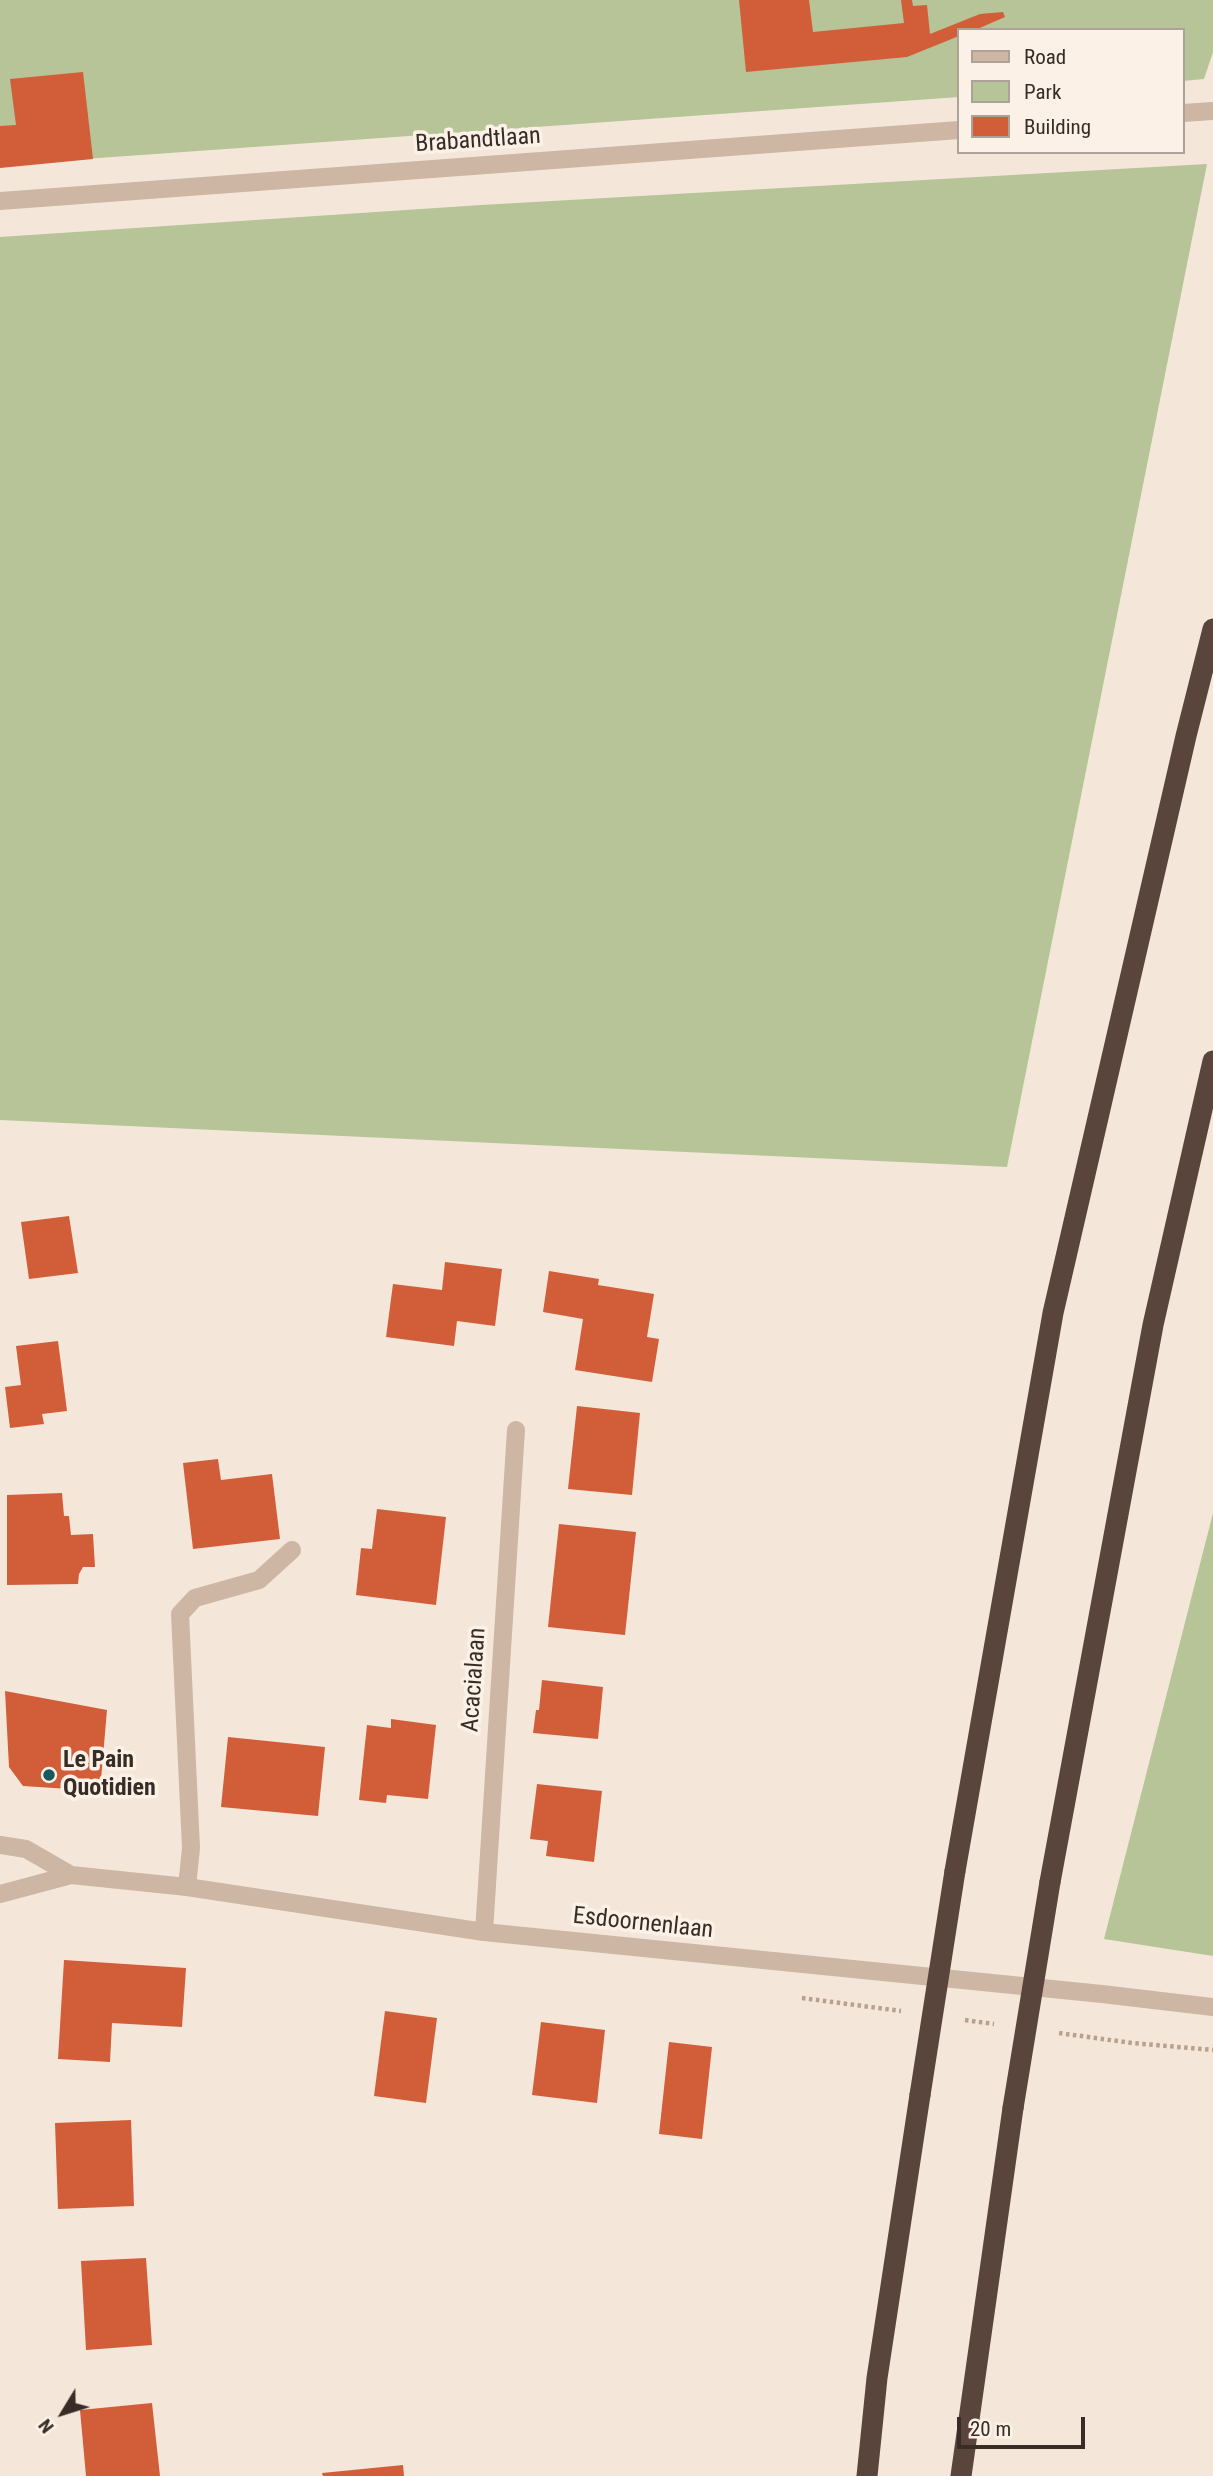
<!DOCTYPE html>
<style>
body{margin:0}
#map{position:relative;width:1213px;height:2476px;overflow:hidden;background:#f4e7d9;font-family:"Roboto Condensed",sans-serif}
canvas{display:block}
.legend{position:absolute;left:957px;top:28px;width:228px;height:126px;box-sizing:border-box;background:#fbf1e6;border:2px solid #ada299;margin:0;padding:9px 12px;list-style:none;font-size:21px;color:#382c26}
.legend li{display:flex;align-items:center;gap:14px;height:35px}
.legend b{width:35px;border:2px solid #ada299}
.north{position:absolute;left:28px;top:2378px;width:70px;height:70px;-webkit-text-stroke:5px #fbf1e6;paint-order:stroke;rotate:232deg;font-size:19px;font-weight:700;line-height:28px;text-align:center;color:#382c26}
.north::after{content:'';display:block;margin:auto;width:24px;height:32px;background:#382c26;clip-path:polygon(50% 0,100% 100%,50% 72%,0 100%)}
.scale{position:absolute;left:957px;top:2417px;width:128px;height:32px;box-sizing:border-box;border:4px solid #382c26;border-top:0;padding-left:9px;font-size:21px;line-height:24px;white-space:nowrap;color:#382c26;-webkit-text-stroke:5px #fbf1e6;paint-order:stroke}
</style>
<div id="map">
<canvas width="1213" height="2476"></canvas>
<ul class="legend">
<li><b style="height:9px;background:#cdb6a4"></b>Road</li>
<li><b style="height:19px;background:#b6c498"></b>Park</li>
<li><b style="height:19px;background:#d15d39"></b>Building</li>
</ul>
<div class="north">N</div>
<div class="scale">20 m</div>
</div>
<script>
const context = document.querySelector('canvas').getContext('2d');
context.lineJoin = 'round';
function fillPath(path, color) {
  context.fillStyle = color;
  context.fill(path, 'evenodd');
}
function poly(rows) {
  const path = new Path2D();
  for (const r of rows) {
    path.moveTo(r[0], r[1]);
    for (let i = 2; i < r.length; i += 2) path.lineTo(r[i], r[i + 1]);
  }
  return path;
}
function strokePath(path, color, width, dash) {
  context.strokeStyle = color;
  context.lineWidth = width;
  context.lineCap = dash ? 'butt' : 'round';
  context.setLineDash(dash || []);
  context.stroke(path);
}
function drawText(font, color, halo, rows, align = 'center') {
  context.font = font + ' "Roboto Condensed",sans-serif';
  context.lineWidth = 7;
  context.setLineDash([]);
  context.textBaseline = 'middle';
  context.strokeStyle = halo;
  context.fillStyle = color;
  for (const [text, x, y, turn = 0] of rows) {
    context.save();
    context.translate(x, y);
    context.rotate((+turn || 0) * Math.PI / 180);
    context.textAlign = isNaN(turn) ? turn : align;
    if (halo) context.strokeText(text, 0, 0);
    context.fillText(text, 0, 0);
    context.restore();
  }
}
const green = poly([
 [0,0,1213,0,1213,52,1204,79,1183,81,1183,30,959,30,959,97,0,165],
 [1207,164,1007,1167,0,1120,0,237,481,205],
 [1213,1513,1213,1956,1104,1939]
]);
const building = poly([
 [739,0,809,0,813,32,904,23,901,0,912,0,913,6,927,5,930,34,980,14,1003,12,1005,17,975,30,959,30,959,36,907,57,746,72],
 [83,72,93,159,0,168,0,126,16,125,10,79],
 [69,1216,78,1273,29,1279,21,1222],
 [445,1262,502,1269,495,1326,457,1321,454,1346,386,1337,393,1284,442,1290],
 [549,1271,599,1279,598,1285,654,1294,647,1337,659,1339,652,1382,575,1370,583,1319,543,1312],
 [58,1341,67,1411,42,1414,44,1424,10,1428,5,1387,21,1385,16,1346],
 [577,1406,640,1413,632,1495,568,1489],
 [218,1459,221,1480,272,1474,280,1539,193,1549,183,1463],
 [62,1493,64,1516,69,1516,71,1535,93,1534,95,1567,83,1567,79,1574,78,1584,7,1585,7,1495],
 [377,1509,446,1517,436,1605,356,1595,361,1548,372,1549],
 [559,1524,636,1532,625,1635,548,1627],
 [542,1680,603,1687,598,1739,533,1733,536,1710,539,1710],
 [5,1691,107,1710,100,1791,23,1786,9,1767],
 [391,1719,436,1725,428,1799,387,1795,386,1803,359,1800,367,1725,391,1728],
 [228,1737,325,1747,318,1816,221,1807],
 [537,1784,602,1791,594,1862,546,1856,548,1841,530,1839],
 [64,1960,186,1968,182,2027,112,2023,110,2062,58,2059],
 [385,2011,437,2018,426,2103,374,2096],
 [541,2022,605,2030,597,2103,532,2095],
 [669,2042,712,2047,702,2139,659,2134],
 [131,2120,134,2206,58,2209,55,2123],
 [146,2258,152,2345,86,2350,81,2261],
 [152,2403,160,2476,86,2476,80,2410],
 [403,2465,404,2476,323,2476,322,2473]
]);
const path = poly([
 [802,1998,901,2011],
 [965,2020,994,2024],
 [1059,2033,1132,2043,1213,2050]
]);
const service = poly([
 [187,1887,191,1848,180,1614,195,1598,259,1580,292,1550]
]);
const minor = poly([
 [1183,113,1213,111],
 [0,201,959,130],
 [0,1845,26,1849,71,1875],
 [0,1894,71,1875,187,1887,484,1932,1102,1994,1213,2007],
 [484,1932,516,1430]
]);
const motorway = poly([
 [955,1871,1053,1313,1186,736,1213,629],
 [1050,1882,1153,1325,1213,1061],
 [867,2476,877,2378,920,2095],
 [961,2476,1013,2108]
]);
const motorwayBridge = poly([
 [920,2095,955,1871],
 [1013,2108,1050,1882]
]);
const markers = [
 [49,1775,7,"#18595d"]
];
const streetNames = [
 ["Brabandtlaan",478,141,-4],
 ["Acacialaan",475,1680,-86],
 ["Esdoornenlaan",643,1924,6]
];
const poiNames = [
 ["Le Pain",63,1761],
 ["Quotidien",63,1789]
];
fillPath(green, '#b6c498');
fillPath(building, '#d15d39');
strokePath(path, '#b9a08e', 4.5, [3.5, 3.5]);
strokePath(service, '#cdb6a4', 18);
strokePath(minor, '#cdb6a4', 18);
strokePath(motorway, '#59453c', 21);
strokePath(motorwayBridge, '#59453c', 21);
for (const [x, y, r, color] of markers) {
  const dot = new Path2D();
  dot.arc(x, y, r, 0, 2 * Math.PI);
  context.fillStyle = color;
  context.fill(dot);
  strokePath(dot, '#fbf1e6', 2.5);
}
drawText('24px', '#382c26', '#fbf1e6', streetNames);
drawText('bold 24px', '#382c26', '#fbf1e6', poiNames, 'left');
</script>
